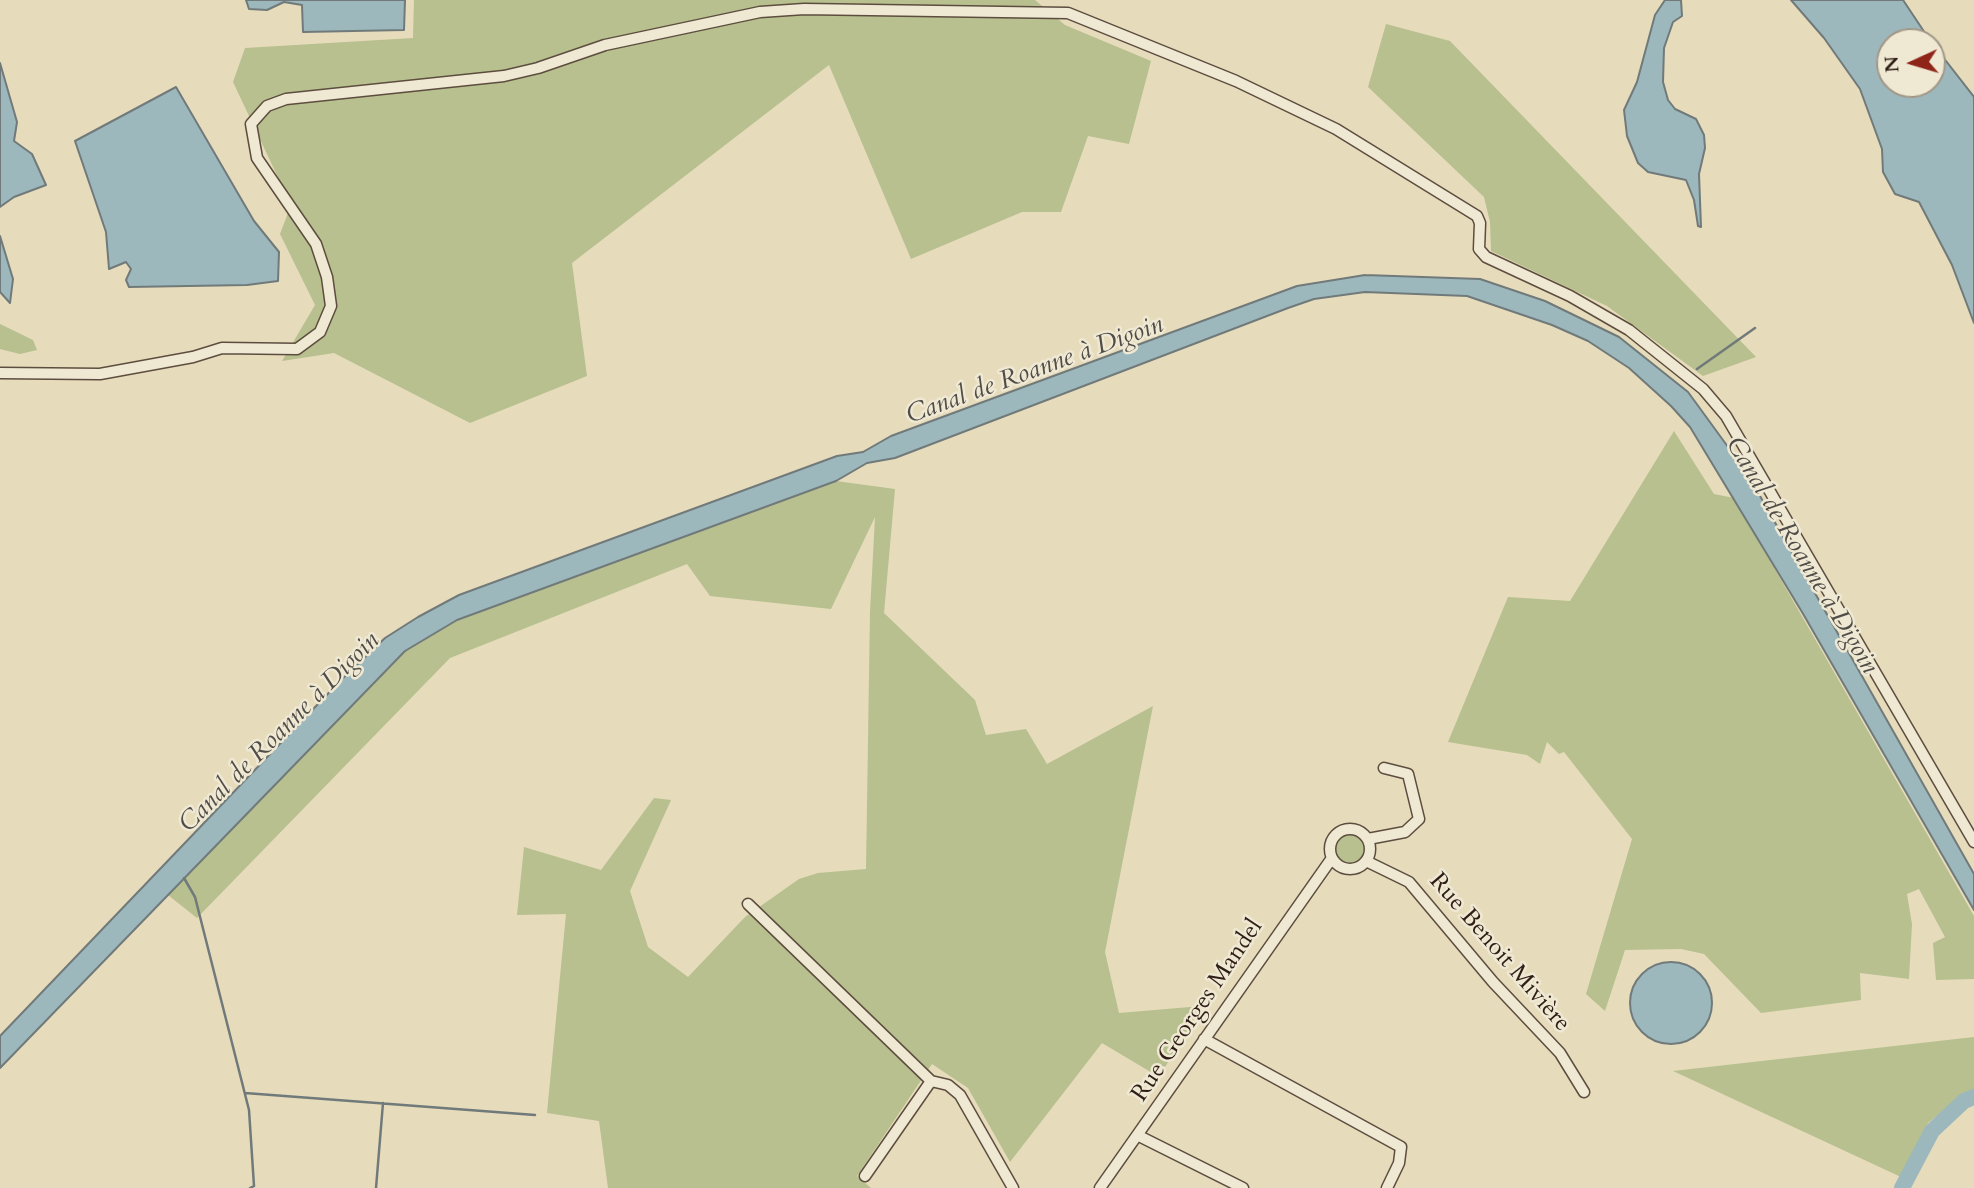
<!DOCTYPE html>
<meta charset="utf-8">
<style>
body{margin:0}
#map{position:relative;width:1974px;height:1188px;overflow:hidden;background:#e6dbbb;font-family:Cardo,serif}
canvas{display:block}
.north{position:absolute;left:1876px;top:28px;width:70px;height:70px;box-sizing:border-box;background:#efe8d3;border:2px solid #a29787;border-radius:50%;rotate:266deg;font-size:19px;font-weight:700;line-height:28px;text-align:center;color:#2f1e16}
.north::after{content:'';display:block;margin:auto;width:24px;height:32px;background:#8f2418;clip-path:polygon(50% 0,100% 100%,50% 72%,0 100%)}
</style>
<div id="map">
<canvas width="1974" height="1188"></canvas>
<div class="north">N</div>
</div>
<script>
const context = document.querySelector('canvas').getContext('2d');
context.lineJoin = 'round';
function fillPath(path, color) {
  context.fillStyle = color;
  context.fill(path, 'evenodd');
}
function poly(rows) {
  const path = new Path2D();
  for (const r of rows) {
    if (r.length === 3) {
      path.moveTo(r[0] + r[2], r[1]);
      path.arc(r[0], r[1], r[2], 0, 2 * Math.PI);
      continue;
    }
    path.moveTo(r[0], r[1]);
    for (let i = 2; i < r.length; i += 2) path.lineTo(r[i], r[i + 1]);
  }
  return path;
}
function strokePath(path, color, width, dash) {
  context.strokeStyle = color;
  context.lineWidth = width;
  context.lineCap = dash ? 'butt' : 'round';
  context.setLineDash(dash || []);
  context.stroke(path);
}
function drawText(font, color, halo, rows, align = 'center') {
  context.font = font + ' Cardo,serif';
  context.lineWidth = 5;
  context.setLineDash([]);
  context.textBaseline = 'middle';
  context.strokeStyle = halo;
  context.fillStyle = color;
  for (const [text, x, y, turn = 0] of rows) {
    context.save();
    context.translate(x, y);
    context.rotate((+turn || 0) * Math.PI / 180);
    context.textAlign = isNaN(turn) ? turn : align;
    if (halo) context.strokeText(text, 0, 0);
    context.fillText(text, 0, 0);
    context.restore();
  }
}
const green = poly([
 [414,0,1035,0,1065,25,1151,61,1129,144,1088,136,1061,212,1022,212,911,259,829,65,572,263,587,376,470,423,334,353,282,361,315,305,280,234,291,205,233,82,245,48,413,38],
 [1386,24,1450,41,1756,357,1703,376,1607,306,1491,251,1490,222,1484,197,1368,87],
 [0,324,33,340,37,350,20,354,0,349],
 [1674,431,1714,494,1734,498,1974,916,1974,979,1936,980,1933,943,1945,937,1919,889,1907,894,1912,924,1909,979,1860,973,1861,1000,1761,1013,1704,954,1681,949,1625,950,1605,1011,1586,994,1632,839,1564,752,1559,754,1547,742,1540,764,1527,755,1448,742,1508,597,1570,601],
 [836,481,895,489,884,613,975,700,986,735,1026,729,1047,764,1153,706,1105,952,1119,1013,1202,1006,1159,1077,1102,1043,1010,1162,968,1088,932,1064,857,1176,871,1188,608,1188,599,1121,547,1113,566,914,517,915,524,847,601,870,654,798,671,800,630,891,648,947,688,977,745,917,799,879,818,873,866,869,870,612,875,517,831,609,710,596,687,564,450,658,197,918,168,895,405,651,457,620],
 [1349,849,15],
 [1974,1037,1974,1091,1960,1097,1928,1123,1901,1177,1673,1071]
]);
const water = poly([
 [246,0,405,0,404,30,303,32,302,5,284,2,267,10,249,9,246,0],
 [1665,0,1681,0,1682,16,1673,22,1664,48,1663,82,1668,100,1675,109,1696,119,1704,135,1705,148,1699,174,1701,227,1698,226,1694,200,1686,180,1648,172,1638,163,1627,136,1624,110,1637,82,1655,15,1665,0],
 [1791,0,1903,0,1931,42,1890,42,1890,84,1932,84,1932,43,1974,97,1974,323,1952,265,1919,202,1895,194,1883,172,1882,149,1860,89,1824,38,1791,0],
 [0,63,17,122,14,141,32,154,46,185,14,197,0,207,0,63],
 [176,87,254,221,279,252,278,281,247,285,129,287,126,280,131,269,126,262,109,269,106,232,75,141,176,87],
 [0,236,13,279,10,303,0,292,0,236],
 [1365,275,1480,279,1545,301,1619,337,1688,392,1747,473,1974,874,1974,910,1802,612,1690,427,1671,406,1629,368,1588,341,1552,325,1467,296,1365,292,1314,299,1288,308,895,458,867,463,836,481,457,620,405,651,0,1068,0,1036,341,680,385,638,418,617,459,595,837,456,863,452,891,436,1297,286,1365,275],
 [1671,1003,41]
]);
const stream = poly([
 [1697,369,1755,328],
 [184,878,195,897,249,1110,254,1186,250,1188],
 [245,1093,535,1115],
 [376,1188,383,1103]
]);
const river = poly([
 [1902,1188,1932,1131,1964,1101,1974,1097]
]);
const street = poly([
 [0,373,100,374,193,357,222,348,297,349,320,332,331,306,327,277,316,244,257,158,251,124,267,106,286,99,504,76,538,68,605,45,760,12,804,9,1068,13,1236,81,1336,129,1477,216,1480,223,1479,249,1486,257,1570,296,1629,330,1703,389,1726,416,1974,842],
 [1350,849,20],
 [1368,839,1405,832,1419,819,1408,774,1384,768],
 [1366,861,1409,882,1493,982,1560,1053,1584,1092],
 [748,904,931,1081,948,1085,960,1095,1013,1188],
 [1204,1039,1401,1147,1399,1163,1387,1188],
 [1139,1136,1243,1188],
 [865,1176,931,1081],
 [1100,1188,1332,858]
]);
const streetNames = [
 ["Rue Benoit Mivière",1499,953,49],
 ["Rue Georges Mandel",1198,1011,-56]
];
const waterNames = [
 ["Canal de Roanne à Digoin",1035,371,-20],
 ["Canal de Roanne à Digoin",1801,556,59],
 ["Canal de Roanne à Digoin",280,733,-45]
];
fillPath(green, '#b7c08e');
fillPath(water, '#9db8bc');
strokePath(water, '#717a7a', 2);
strokePath(stream, '#717a7a', 2.5);
strokePath(river, '#9db8bc', 16);
strokePath(street, '#5d4d3f', 13);
strokePath(street, '#efe8d3', 10);
drawText('24px', '#2f1e16', '#efe8d3', streetNames);
drawText('italic 26px', '#504c48', '#efe8d3', waterNames);
</script>
